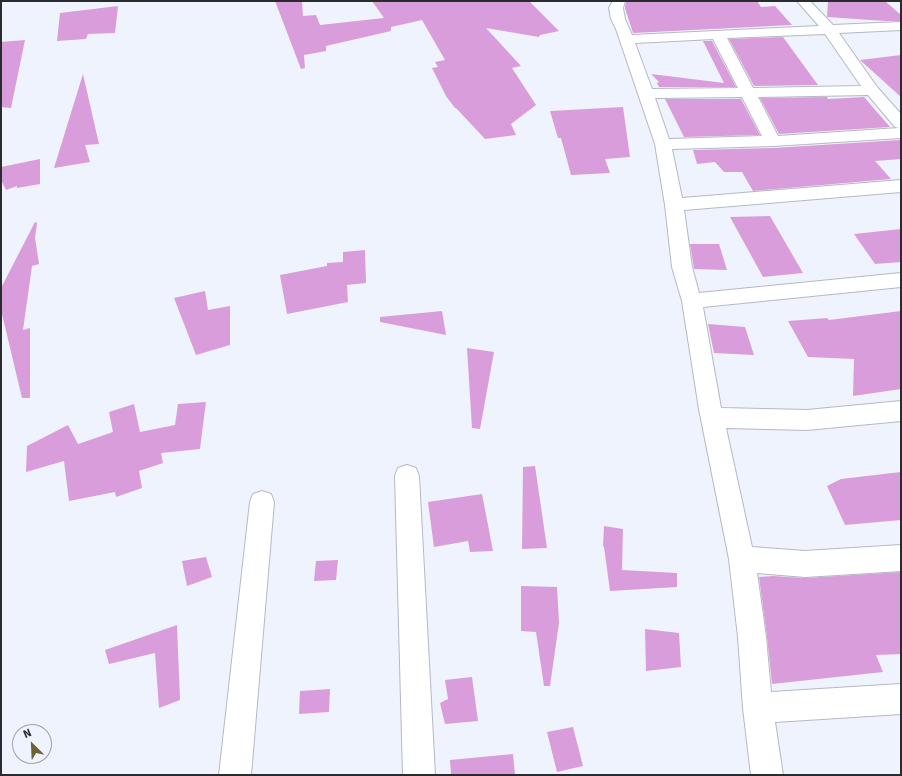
<!DOCTYPE html>
<style>
body{margin:0}
#map{position:relative;width:902px;height:776px;overflow:hidden;background:#eef3fd;font-family:Signika,sans-serif}
canvas{display:block}
.frame{position:absolute;inset:0;border:2px solid #292b2f;pointer-events:none}
.north{position:absolute;left:12px;top:724px;width:40px;height:40px;box-sizing:border-box;background:#eef3fd;border:1px solid #9fa3ab;border-radius:50%;rotate:336deg;font-size:11px;font-weight:700;line-height:16px;text-align:center;color:#292b2f}
.north::after{content:'';display:block;margin:auto;width:14px;height:18px;background:#6e6330;clip-path:polygon(50% 0,100% 100%,50% 72%,0 100%)}
</style>
<div id="map">
<canvas width="902" height="776"></canvas>
<div class="frame"></div>
<div class="north">N</div>
</div>
<script>
const context = document.querySelector('canvas').getContext('2d');
context.lineJoin = 'round';
function fillPath(path, color) {
  context.fillStyle = color;
  context.fill(path, 'evenodd');
}
function poly(rows) {
  const path = new Path2D();
  for (const r of rows) {
    path.moveTo(r[0], r[1]);
    for (let i = 2; i < r.length; i += 2) path.lineTo(r[i], r[i + 1]);
  }
  return path;
}
function strokePath(path, color, width, dash) {
  context.strokeStyle = color;
  context.lineWidth = width;
  context.lineCap = dash ? 'butt' : 'round';
  context.setLineDash(dash || []);
  context.stroke(path);
}
const building = poly([
 [275,1,302,1,303,16,316,15,320,25,384,18,372,1,529,1,559,31,540,35,539,37,486,28,521,66,512,68,536,105,511,124,516,135,485,139,456,108,455,108,446,96,432,68,438,67,435,62,445,60,422,20,391,27,391,31,326,46,326,51,304,55,305,68,301,69],
 [626,1,757,1,761,7,775,6,792,25,633,33,625,8],
 [828,1,885,1,901,15,901,21,885,21,827,17],
 [118,6,115,33,88,34,86,39,57,41,60,13],
 [783,37,818,85,754,86,729,39],
 [25,40,11,108,1,107,1,42],
 [703,41,712,41,736,87,659,87,657,83,659,82,651,74,724,83],
 [901,55,901,97,860,60],
 [83,74,99,144,85,145,90,162,54,168],
 [827,97,828,99,864,97,890,127,779,134,760,98],
 [665,99,741,99,760,135,684,137],
 [623,107,630,157,605,159,610,173,571,175,561,138,558,138,550,111],
 [900,140,901,159,875,161,891,179,753,191,742,172,724,172,715,162,697,164,693,150,773,148],
 [40,159,40,184,17,188,17,186,6,190,1,180,1,167],
 [770,216,803,273,763,277,730,217],
 [35,222,37,223,35,238,39,264,32,266,23,330,30,328,30,398,22,398,1,310,1,288],
 [901,229,901,262,875,264,854,234],
 [690,244,719,244,727,270,694,269],
 [365,250,366,283,347,285,348,302,287,314,280,275,327,266,327,263,343,262,343,252],
 [205,291,208,310,230,306,230,345,196,355,174,298],
 [442,311,446,335,380,322,380,317],
 [901,311,901,389,853,396,854,359,808,357,788,321,827,318,829,320],
 [708,324,745,327,754,355,714,353],
 [467,348,494,352,480,429,472,428],
 [206,402,200,449,161,453,163,463,139,471,142,488,116,497,115,492,69,501,64,461,26,472,27,446,68,425,78,444,113,432,109,412,134,404,140,432,175,425,178,404],
 [535,466,547,548,522,549,523,467],
 [901,472,901,520,845,525,827,486,841,479],
 [482,494,493,551,470,552,468,541,434,547,428,502],
 [604,526,623,529,622,570,677,573,677,587,610,591,604,547,603,546],
 [206,557,212,577,187,586,182,561],
 [338,560,336,580,314,581,316,561],
 [901,572,901,654,876,655,883,672,772,684,767,637,759,577,773,576,805,578],
 [521,586,557,587,559,623,550,686,544,686,536,632,521,631],
 [177,625,180,700,159,708,155,653,109,664,105,650],
 [645,629,679,633,681,667,646,671],
 [472,677,478,721,445,724,440,703,448,699,445,680],
 [330,689,329,712,299,714,300,691],
 [573,727,583,766,557,772,547,732],
 [513,754,515,775,451,775,450,760]
]);
const minor = poly([
 [613,1,625,1,623,8,625,19,632,35,819,26,797,1,810,1,833,25,901,22,901,30,839,33,877,87,901,114,901,138,773,146,672,149,682,198,901,180,901,192,684,210,692,267,699,293,901,273,901,287,703,307,721,408,807,410,901,401,901,421,807,430,726,428,752,547,805,551,901,545,901,571,805,577,757,573,766,637,771,692,901,684,901,714,775,722,783,775,751,775,743,708,738,637,729,559,699,409,682,301,672,267,665,205,655,144,616,29,611,19,609,8,613,1],
 [825,34,861,86,753,88,727,38,825,34],
 [713,39,738,88,652,89,635,43,713,39],
 [868,95,895,127,899,128,778,136,758,97,868,95],
 [742,97,762,136,669,139,655,98,742,97],
 [407,465,416,468,419,476,435,775,403,775,395,476,398,468,407,465],
 [262,491,271,494,274,502,251,775,219,775,250,502,253,494,262,491]
]);
fillPath(building, '#da9ddb');
strokePath(minor, '#b4b9c3', 2);
fillPath(minor, '#fff');
</script>
